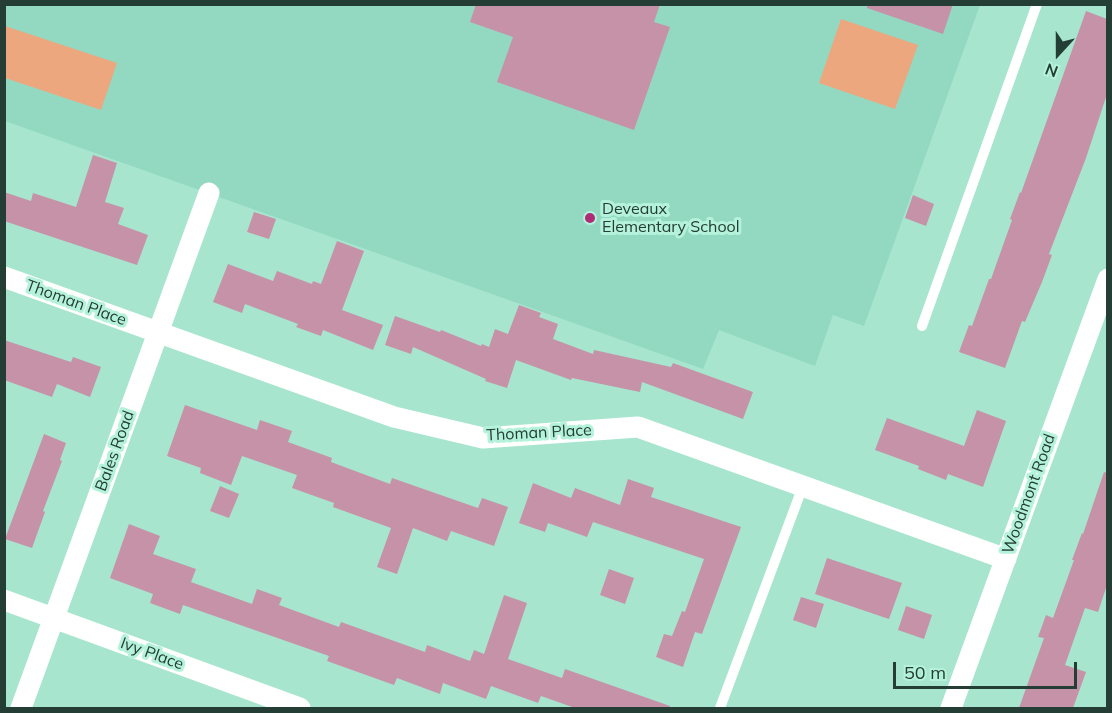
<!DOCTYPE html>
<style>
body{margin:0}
#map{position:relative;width:1112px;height:713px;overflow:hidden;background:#a7e5cf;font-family:Mulish,sans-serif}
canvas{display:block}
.frame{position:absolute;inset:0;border:6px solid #243d35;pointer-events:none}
.north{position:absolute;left:1028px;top:24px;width:60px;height:60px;-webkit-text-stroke:4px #b4f2dc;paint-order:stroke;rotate:201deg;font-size:16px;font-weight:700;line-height:24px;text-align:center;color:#243d35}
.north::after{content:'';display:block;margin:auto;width:21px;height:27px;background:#243d35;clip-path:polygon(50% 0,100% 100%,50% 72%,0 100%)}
.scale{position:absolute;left:893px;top:662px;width:184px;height:27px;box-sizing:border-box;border:3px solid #243d35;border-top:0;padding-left:8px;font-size:18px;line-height:21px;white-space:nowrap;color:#243d35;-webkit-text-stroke:4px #b4f2dc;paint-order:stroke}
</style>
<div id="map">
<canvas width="1112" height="713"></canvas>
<div class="frame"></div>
<div class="north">N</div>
<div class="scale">50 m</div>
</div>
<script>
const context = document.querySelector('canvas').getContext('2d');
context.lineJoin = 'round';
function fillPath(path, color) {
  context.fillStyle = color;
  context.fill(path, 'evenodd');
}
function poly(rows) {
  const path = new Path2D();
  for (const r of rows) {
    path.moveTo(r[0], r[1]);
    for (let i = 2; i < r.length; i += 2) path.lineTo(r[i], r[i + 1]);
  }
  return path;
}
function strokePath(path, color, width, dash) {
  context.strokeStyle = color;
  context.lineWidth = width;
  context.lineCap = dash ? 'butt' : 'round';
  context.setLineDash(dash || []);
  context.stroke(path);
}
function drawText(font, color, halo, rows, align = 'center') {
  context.font = font + ' Mulish,sans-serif';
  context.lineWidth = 6;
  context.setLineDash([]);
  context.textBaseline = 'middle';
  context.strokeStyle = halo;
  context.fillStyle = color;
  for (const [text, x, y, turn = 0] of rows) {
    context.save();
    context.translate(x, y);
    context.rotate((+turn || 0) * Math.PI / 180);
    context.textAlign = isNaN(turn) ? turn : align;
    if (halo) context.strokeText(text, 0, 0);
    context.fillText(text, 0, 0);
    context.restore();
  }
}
const built = poly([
 [5,5,980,5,864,326,833,315,815,366,719,330,703,369,5,121]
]);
const green = poly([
 [841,19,918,45,895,109,819,83],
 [5,26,117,63,101,110,5,78]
]);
const building = poly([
 [476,4,660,4,654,22,670,27,634,130,497,82,513,37,470,22],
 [867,4,953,4,943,34,867,8],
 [1086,11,1107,19,1107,94,1086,158,1049,254,1052,255,1042,282,1025,322,1022,321,1005,368,959,352,969,325,972,326,989,279,991,279,1012,220,1010,219,1020,192,1021,193],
 [93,155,117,163,105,202,124,208,118,224,148,235,137,265,4,221,4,192,31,201,33,193,76,207],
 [913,195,934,204,926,226,905,218],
 [254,212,276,219,269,239,247,232],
 [337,241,364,251,342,310,383,325,373,350,323,330,321,336,296,327,298,324,245,304,242,313,213,302,228,264,273,281,277,271,312,284,313,281,321,284],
 [519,305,541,313,539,317,558,324,553,339,593,354,594,350,671,367,673,363,753,392,743,419,642,382,640,392,572,378,571,380,516,360,507,388,485,381,486,379,413,347,411,354,385,345,395,316,440,332,441,330,481,346,482,344,489,347,495,329,508,334],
 [4,340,71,362,73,357,101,367,90,397,57,384,52,397,4,380],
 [185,405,257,430,260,420,292,431,288,442,332,458,331,462,390,484,392,478,478,508,482,498,508,507,494,546,451,531,447,541,413,528,397,574,377,567,391,528,333,507,334,503,292,488,297,475,242,456,231,485,200,473,201,468,167,456],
 [977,410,1006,421,983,487,948,474,946,480,918,469,919,466,875,450,887,418,964,446],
 [44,434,66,443,60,460,62,461,43,511,45,512,32,548,5,539],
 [1104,472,1107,473,1107,585,1098,612,1085,608,1065,665,1086,672,1073,708,1019,708,1044,638,1038,637,1046,615,1053,618,1074,560,1072,560,1082,533,1083,534],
 [628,479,654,488,651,497,741,527,702,634,695,632,683,667,656,657,664,634,672,636,682,611,685,612,704,559,593,522,587,537,548,523,545,532,519,523,533,483,571,498,575,488,620,505],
 [220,486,239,494,229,518,210,511],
 [129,524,160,536,153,554,196,569,191,582,252,604,257,589,282,598,279,605,339,627,341,622,425,652,427,645,470,661,474,650,484,654,504,595,527,603,508,659,562,678,565,669,670,706,669,708,575,708,541,696,538,703,491,686,486,699,443,683,440,694,397,678,394,685,327,661,329,656,183,605,180,614,150,603,153,594,110,578],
 [827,558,902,583,889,619,815,594],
 [609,569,634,578,625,604,600,595],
 [801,597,824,604,816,628,793,620],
 [906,606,932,615,924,639,898,630]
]);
const service = poly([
 [922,326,1037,4],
 [720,708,803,486]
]);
const minor = poly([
 [4,277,394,417,483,438,638,427,1006,559],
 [4,600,300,708],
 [21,708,209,193],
 [951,708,1108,279]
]);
const markers = [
 [590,218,6,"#af2b75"]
];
const poiNames = [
 ["Deveaux",602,209],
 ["Elementary School",602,227]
];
const streetNames = [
 ["Thoman Place",76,303,20],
 ["Thoman Place",539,433,-3],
 ["Bales Road",115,451,-70],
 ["Woodmont Road",1029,494,-70],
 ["Ivy Place",152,654,20]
];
fillPath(built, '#93d9c1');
fillPath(green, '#eca77f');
fillPath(building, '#c692a8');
strokePath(service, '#fff', 10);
strokePath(minor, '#fff', 21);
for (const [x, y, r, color] of markers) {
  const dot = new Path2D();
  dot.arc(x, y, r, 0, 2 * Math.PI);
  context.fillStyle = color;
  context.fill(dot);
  strokePath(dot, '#b4f2dc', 2);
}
drawText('16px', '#243d35', '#b4f2dc', poiNames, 'left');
drawText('16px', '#243d35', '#b4f2dc', streetNames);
</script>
